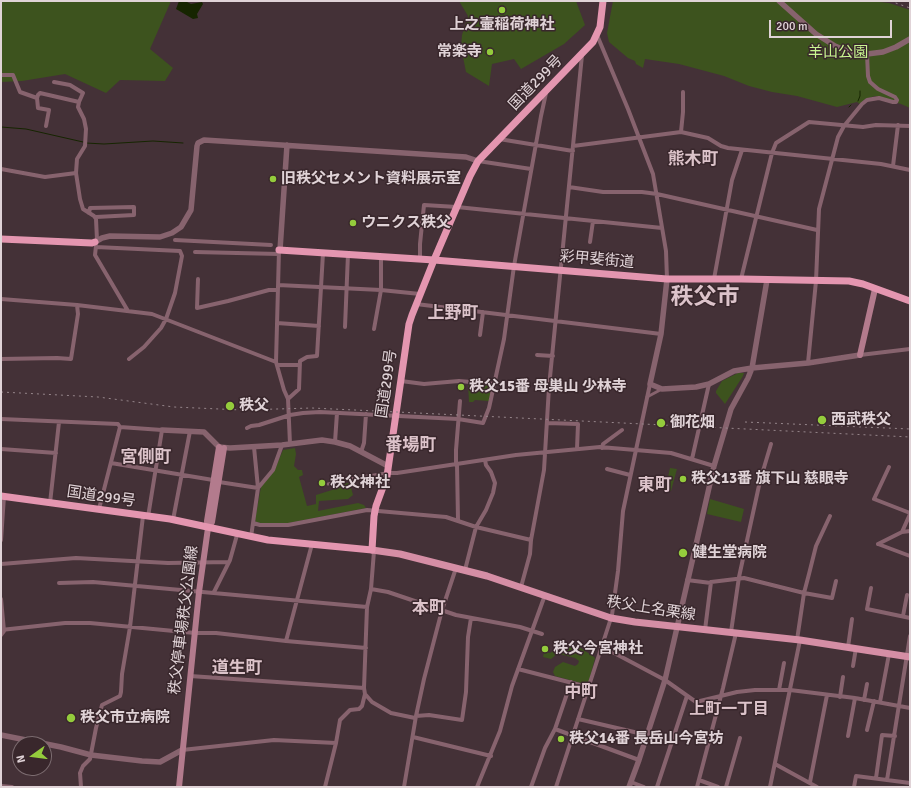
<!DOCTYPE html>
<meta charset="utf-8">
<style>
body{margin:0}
#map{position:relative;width:911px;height:788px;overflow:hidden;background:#443137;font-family:Signika,sans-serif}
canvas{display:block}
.frame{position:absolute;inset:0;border:2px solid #e0d3d7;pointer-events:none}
.north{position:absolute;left:12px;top:736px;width:40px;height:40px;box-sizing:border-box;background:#39272c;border:1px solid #7c6c70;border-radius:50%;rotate:256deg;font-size:11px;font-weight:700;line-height:16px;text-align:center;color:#e0d3d7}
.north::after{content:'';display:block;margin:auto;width:14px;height:18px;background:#94cc3c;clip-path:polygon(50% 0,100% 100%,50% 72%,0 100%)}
.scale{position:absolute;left:769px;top:20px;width:123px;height:18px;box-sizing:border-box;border:2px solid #e0d3d7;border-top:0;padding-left:5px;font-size:12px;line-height:14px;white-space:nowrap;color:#e0d3d7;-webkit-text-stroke:3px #39272c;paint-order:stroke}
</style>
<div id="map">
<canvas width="911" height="788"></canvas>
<div class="frame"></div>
<div class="north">N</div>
<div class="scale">200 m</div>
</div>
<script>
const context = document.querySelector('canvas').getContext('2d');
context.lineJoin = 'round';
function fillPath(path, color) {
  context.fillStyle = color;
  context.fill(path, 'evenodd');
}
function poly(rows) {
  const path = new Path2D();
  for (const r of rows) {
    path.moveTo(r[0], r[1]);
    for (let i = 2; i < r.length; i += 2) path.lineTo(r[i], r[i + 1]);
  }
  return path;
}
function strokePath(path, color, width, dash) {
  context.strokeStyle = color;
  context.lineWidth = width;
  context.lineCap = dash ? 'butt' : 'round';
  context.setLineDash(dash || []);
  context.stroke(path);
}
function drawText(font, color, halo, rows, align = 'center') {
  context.font = font + ' Signika,"Noto Sans JP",sans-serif';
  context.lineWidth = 3;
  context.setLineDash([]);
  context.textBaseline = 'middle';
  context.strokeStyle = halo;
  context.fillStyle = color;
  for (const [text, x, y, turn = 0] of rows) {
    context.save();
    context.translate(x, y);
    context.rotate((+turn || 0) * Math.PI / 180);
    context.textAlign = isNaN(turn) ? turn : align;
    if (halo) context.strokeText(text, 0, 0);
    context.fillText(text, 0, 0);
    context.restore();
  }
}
const green = poly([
 [1,1,171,1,150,49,173,68,165,81,120,80,106,93,65,74,22,81,1,82],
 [459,1,576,1,585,25,564,44,521,69,514,59,492,64,489,86,466,72,461,47,462,35,468,16],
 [613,1,871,1,889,3,910,10,910,108,901,104,875,96,865,99,860,104,857,102,837,107,797,96,772,92,749,86,724,76,679,64,645,59,643,68,636,64,635,61,628,58,609,42,607,33],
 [740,372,741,373,744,373,743,376,725,404,716,393,716,391,722,381],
 [468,383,492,385,489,401,475,400,473,402,469,402],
 [295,448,296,454,294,466,298,470,302,470,303,475,299,477,307,506,316,504,316,495,332,490,347,483,350,484,353,495,348,499,319,501,318,511,358,503,364,505,366,508,289,523,266,524,256,522,255,520,261,487,274,471,283,450],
 [670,468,677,469,671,491,665,490],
 [710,499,744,509,741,522,707,514],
 [557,645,578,646,594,657,595,658,588,685,555,676,553,672,555,667,563,662,575,666,578,664,579,661,575,658,559,654,557,654,551,659,543,657,544,652,550,653,553,651]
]);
const water = poly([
 [179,1,185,1,191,4,202,2,203,4,197,14,198,18,193,19,176,9]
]);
const stream = poly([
 [858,101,860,96,860,91],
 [849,107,851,105],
 [1,127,26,129,83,142],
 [86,143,104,144,153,141,183,143]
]);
const pedestrian = poly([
 [647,397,662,389],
 [350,479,386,473],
 [328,484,346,480]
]);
const minor = poly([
 [597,35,628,109,653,174,666,251,667,279],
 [1,75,13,75,20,92,37,98,38,95,40,93,79,102,78,107,84,119,86,129,85,146,77,159,76,173,80,199,83,209,94,216,96,219,97,240],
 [54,82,70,85,83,93,79,102],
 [37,98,38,108,49,110,46,126],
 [681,132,683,112,683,92],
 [499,139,573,151],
 [573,146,681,132,708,138,721,146,728,148,881,164,910,170],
 [478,161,531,169],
 [893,166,898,125],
 [1,169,45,177,76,173],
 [569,187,603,192,642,192,657,194,817,230],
 [89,213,90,208,134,207,134,215,96,217],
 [175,240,271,245],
 [590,242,593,221],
 [96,246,95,255,128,311],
 [96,247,180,251,182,256,175,293,166,319,161,328,144,347,129,359],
 [279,250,276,362,284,390,288,399,290,444],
 [195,252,279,254],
 [420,259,420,244,424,205,457,207,662,228],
 [198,279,197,308,228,301,269,290,277,290],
 [714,279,732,180,742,150],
 [741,279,772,153,776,143,809,122,863,127,876,125,910,126],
 [278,285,381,290,420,294],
 [1,299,77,305,152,314,276,362],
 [416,304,661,334],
 [277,323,319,326],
 [345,327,348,254],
 [374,329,381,290,381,256],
 [480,335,483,312],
 [537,355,553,356],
 [860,355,910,349],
 [1,359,57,358,71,359,78,314,77,305],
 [808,363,816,281,819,209,838,137,844,126,862,104,867,100,879,98,893,102,896,102,897,100,895,97,878,89,870,82,868,76,867,54],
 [277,365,300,365],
 [401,381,424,384,459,381,494,384],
 [288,399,299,389,300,361,307,357,317,356,323,253],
 [1,419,118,424,120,427,162,430,148,517],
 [548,423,578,424,577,449],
 [247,428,251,426,259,425,290,415,303,413,320,412,458,419,483,423,489,408,504,339,514,266,541,116,546,93],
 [335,442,337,413],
 [602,448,603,444,622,430],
 [1,449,56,453],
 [361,452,364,443,366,414],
 [692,459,709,384],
 [111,463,213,480],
 [456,464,456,450,460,401],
 [457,464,458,520],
 [889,467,874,499,910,513],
 [607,469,630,475],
 [388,473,397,473,516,455,600,447,671,453,714,466],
 [219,482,258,488],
 [258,488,273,470,282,445],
 [50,503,59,422],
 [99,509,120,427],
 [173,520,190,431],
 [253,523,260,525,288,525,367,510,446,517,476,527,531,540],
 [902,532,910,514],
 [251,537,258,488,254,447],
 [1,540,4,496],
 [878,544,902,532,910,531],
 [878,544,910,556],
 [374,551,371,589,367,607,364,688,365,694,372,702,391,713,415,718],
 [1,564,76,558,168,563,229,562],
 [465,570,476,527,486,510,493,493,495,483,491,472,486,465,485,460],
 [687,580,711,583],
 [59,583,93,582,367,607],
 [521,587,530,554,531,540,544,470,549,387,582,55],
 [871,588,867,609,910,618],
 [371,589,388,592,456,615,520,627,542,634],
 [214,592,230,560,237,535],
 [1,599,4,631,1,635],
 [903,616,907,595],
 [1,630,65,623,90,623,195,633,216,633,286,641,366,648],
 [705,630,711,582,744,578,804,593,832,598,836,581],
 [731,632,739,577,760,481,771,444],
 [797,640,804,593,809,574,816,546,830,516],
 [286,641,312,544],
 [601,646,665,680,696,702,737,692,755,690,790,690,855,698,910,708],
 [848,647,852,619],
 [853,666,856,648],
 [518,669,588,687],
 [190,676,364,688],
 [779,690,784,663],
 [840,697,843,677],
 [864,700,867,684],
 [880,702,889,654],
 [416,716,429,715,462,720,466,692,468,637,471,618],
 [578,719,647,735],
 [555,729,639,760],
 [867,730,874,701],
 [848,736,855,698],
 [413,737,491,756],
 [182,750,274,740,336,743],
 [775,764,817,787],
 [876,778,882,735,895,736],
 [699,780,718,787],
 [887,780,910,636],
 [631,782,644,787],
 [810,782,827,695],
 [1,786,12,787],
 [81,787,80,773,83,766,90,759,96,728,102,705,120,696,121,692,122,674,130,627,143,516],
 [325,787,336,743,340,720,350,710,359,709,362,706,365,694],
 [404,787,416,716,424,679,442,610,456,568],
 [477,787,500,731,512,686,545,595],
 [531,787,545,748,555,729,571,682],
 [556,787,612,615,618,571,623,511,650,384],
 [657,787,687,696],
 [697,787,723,688,736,633],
 [726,787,740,738],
 [770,787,800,640],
 [854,787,856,776,910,783]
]);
const tertiary = poly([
 [779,1,816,34,835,46,847,51,867,54,883,52,896,47,910,39],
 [95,242,102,238,110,236,160,237,172,233,181,227,191,210,197,146,198,143,204,140,466,157,478,161],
 [280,250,287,145],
 [667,279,661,334,650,384,662,389,696,387,709,384,734,371,752,368,808,363,860,355],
 [162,430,204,432,219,447,230,448,282,445,322,440,335,442,350,446,388,466],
 [1,735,61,747,91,755,142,761,160,762,182,750],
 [629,787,639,760,665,680,714,466,731,409,748,378,752,368,767,280]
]);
const secondary = poly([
 [860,355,875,289],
 [208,528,212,522,224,448],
 [179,787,199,592,208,528,207,521,219,447]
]);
const primary = poly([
 [372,550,400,554,487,576,611,618,635,622,800,640,910,657]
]);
const trunk = poly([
 [1,239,92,243,95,242],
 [279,250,434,260,667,279,741,279,849,281,863,284,910,301],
 [1,496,170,519,268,540,372,550,374,516,376,506,387,476,409,324,412,315,434,260,470,176,478,161,593,42,600,27,603,1]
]);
const rail = poly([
 [890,1,910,8],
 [1,392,98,397,174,407,242,410,312,408,397,412,910,437],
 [745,422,910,429]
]);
const markers = [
 [502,10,4,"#94cc3c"],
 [490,52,4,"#94cc3c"],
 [273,179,4,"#94cc3c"],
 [353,223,4,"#94cc3c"],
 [461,387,4,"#94cc3c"],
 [230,406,5,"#94cc3c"],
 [822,420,5,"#94cc3c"],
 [661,423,5,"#94cc3c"],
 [683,479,4,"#94cc3c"],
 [322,483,4,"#94cc3c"],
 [683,553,5,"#94cc3c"],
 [545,649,4,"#94cc3c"],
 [71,718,5,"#94cc3c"],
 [561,739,4,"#94cc3c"]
];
const poiNames = [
 ["上之壷稲荷神社",502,25,"center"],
 ["常楽寺",482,52,"right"],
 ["旧秩父セメント資料展示室",281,179],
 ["ウニクス秩父",361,223],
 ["秩父15番 母巣山 少林寺",469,387],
 ["秩父",239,406],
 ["西武秩父",831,420],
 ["御花畑",670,423],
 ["秩父13番 旗下山 慈眼寺",691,479],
 ["秩父神社",330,483],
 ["健生堂病院",692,553],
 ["秩父今宮神社",553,649],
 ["秩父市立病院",80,718],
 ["秩父14番 長岳山今宮坊",569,739]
];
const parkNames = [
 ["羊山公園",838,53]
];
const streetNames = [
 ["国道299号",536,83,-46],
 ["彩甲斐街道",597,260,5],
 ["国道299号",387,384,-82],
 ["国道299号",101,497,8],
 ["秩父上名栗線",651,609,9],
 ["秩父停車場秩父公園線",184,620,-83]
];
const neighbourhoodNames = [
 ["上町一丁目",729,710]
];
const quarterNames = [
 ["熊木町",693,160],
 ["上野町",453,314],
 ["番場町",411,446],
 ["宮側町",146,458],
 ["東町",655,486],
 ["本町",429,609],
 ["道生町",237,669],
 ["中町",581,693]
];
const townNames = [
 ["秩父市",705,298]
];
fillPath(green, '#3d531e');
fillPath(water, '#162500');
strokePath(stream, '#162500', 1);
strokePath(pedestrian, '#87636e', 3);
strokePath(minor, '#87636e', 4);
strokePath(tertiary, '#87636e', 5.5);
strokePath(secondary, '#b37b8d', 6);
strokePath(primary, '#d58ea5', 7);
strokePath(trunk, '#e496b0', 7);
strokePath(rail, '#96868b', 1, [2, 4]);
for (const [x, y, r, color] of markers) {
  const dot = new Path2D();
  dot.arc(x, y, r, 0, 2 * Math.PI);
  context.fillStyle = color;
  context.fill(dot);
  strokePath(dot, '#39272c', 1.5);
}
drawText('bold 15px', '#e0d3d7', '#39272c', poiNames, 'left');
drawText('15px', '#c8f590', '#39272c', parkNames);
drawText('15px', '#e0d3d7', '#39272c', streetNames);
drawText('bold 16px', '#dcc3ca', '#39272c', neighbourhoodNames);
drawText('bold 17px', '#dcc3ca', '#39272c', quarterNames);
drawText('bold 23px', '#dcc3ca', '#39272c', townNames);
</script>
